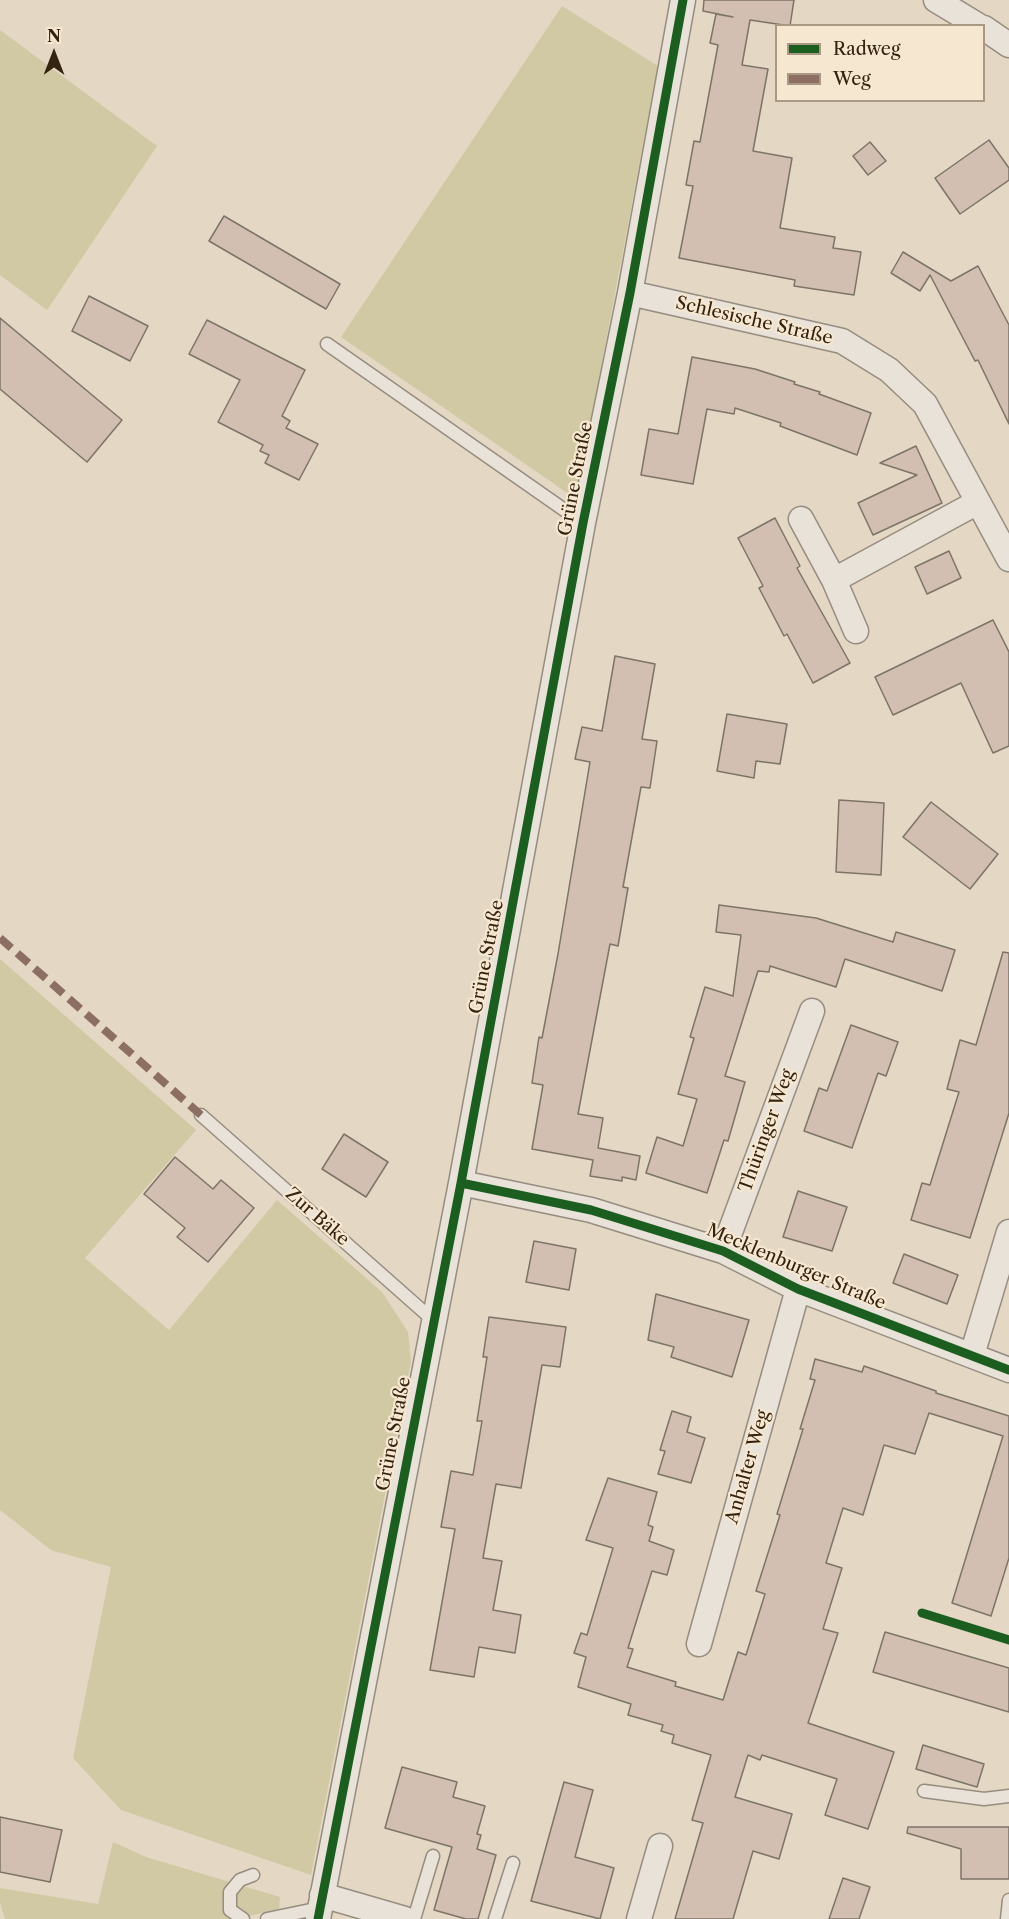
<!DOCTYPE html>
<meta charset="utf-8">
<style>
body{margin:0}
#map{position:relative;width:1009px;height:1919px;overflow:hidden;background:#e4d7c4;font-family:"Libre Caslon Text",serif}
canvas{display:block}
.legend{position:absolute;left:775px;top:24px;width:210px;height:78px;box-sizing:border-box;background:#f6e7d0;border:2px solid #a99984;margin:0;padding:8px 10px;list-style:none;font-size:18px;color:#352311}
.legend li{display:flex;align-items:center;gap:12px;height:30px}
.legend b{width:30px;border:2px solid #a99984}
.north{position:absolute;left:24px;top:24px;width:60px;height:60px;-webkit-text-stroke:4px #f6e7d0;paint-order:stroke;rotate:0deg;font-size:16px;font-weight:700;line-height:24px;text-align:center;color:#352311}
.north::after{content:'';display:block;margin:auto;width:21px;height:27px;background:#352311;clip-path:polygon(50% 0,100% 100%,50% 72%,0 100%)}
</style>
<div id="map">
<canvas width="1009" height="1919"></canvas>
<ul class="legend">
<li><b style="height:8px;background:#1b5e20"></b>Radweg</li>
<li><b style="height:8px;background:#8d6e63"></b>Weg</li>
</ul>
<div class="north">N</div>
</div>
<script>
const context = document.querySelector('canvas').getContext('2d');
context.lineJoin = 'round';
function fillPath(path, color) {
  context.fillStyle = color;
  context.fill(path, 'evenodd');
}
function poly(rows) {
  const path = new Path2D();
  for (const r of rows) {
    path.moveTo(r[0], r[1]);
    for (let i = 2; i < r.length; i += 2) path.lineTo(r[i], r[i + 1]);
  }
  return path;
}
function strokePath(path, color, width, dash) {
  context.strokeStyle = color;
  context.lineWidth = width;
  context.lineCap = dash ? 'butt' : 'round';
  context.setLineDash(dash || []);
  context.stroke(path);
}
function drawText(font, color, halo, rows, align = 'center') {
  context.font = font + ' "Libre Caslon Text",serif';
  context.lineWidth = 4.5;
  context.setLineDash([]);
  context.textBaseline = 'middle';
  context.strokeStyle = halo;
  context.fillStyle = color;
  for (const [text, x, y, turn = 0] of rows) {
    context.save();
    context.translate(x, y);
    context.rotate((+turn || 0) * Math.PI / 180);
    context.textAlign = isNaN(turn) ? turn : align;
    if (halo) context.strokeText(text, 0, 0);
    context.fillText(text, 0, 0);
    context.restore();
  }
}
const green = poly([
 [562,6,658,66,576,499,341,337],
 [0,30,157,146,47,310,0,275],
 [0,959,196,1130,85,1258,169,1330,277,1200,382,1292,408,1332,411,1361,311,1875,121,1810,73,1758,111,1567,51,1550,0,1510],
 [113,1842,146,1857,280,1897,279,1909,237,1919,5,1919,0,1903,0,1888,98,1904]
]);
const building = poly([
 [704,0,794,0,790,26,750,20,742,65,768,69,753,151,792,158,780,228,835,237,833,248,861,252,854,295,794,286,795,280,679,258,693,186,686,185,694,141,700,142,718,45,710,43,716,14,733,17,703,11,704,0],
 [989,140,1009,168,1009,180,960,214,935,178,989,140],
 [870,142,886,161,868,175,853,156,870,142],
 [224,216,340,284,326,309,209,241,224,216],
 [903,252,951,281,978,266,1009,325,1009,424,978,360,975,361,930,275,920,291,891,273,903,252],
 [89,296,148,326,130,361,72,331,89,296],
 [0,318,122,420,87,462,0,389,0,318],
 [207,320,305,370,282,416,290,421,286,428,318,444,299,480,265,463,269,455,260,451,263,445,218,422,240,380,189,354,207,320],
 [692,357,755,369,795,382,794,384,820,392,819,394,871,413,857,455,780,426,781,423,735,408,734,414,707,409,693,484,641,475,649,429,678,434,692,357],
 [916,446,942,503,873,535,858,503,917,475,880,463,916,446],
 [775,518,800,566,797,568,850,663,813,683,787,634,784,636,759,588,763,586,738,538,775,518],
 [949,551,961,578,927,594,915,567,949,551],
 [993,620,1009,652,1009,746,993,753,961,683,893,715,875,677,993,620],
 [615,656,655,664,642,739,657,741,650,788,641,787,623,887,628,888,618,946,610,944,578,1114,603,1118,598,1148,640,1156,636,1180,622,1177,622,1181,590,1176,593,1160,532,1149,543,1085,532,1083,539,1037,542,1038,558,954,590,762,575,759,582,727,602,731,615,656],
 [727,714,787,724,780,764,756,761,754,778,717,771,727,714],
 [839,800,884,803,881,875,836,872,839,800],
 [931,802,998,854,970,889,903,837,931,802],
 [719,905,816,918,893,942,896,932,955,950,942,991,845,959,836,987,770,966,769,972,758,971,725,1076,745,1082,728,1141,724,1140,707,1193,646,1173,657,1137,683,1146,697,1099,678,1094,694,1038,690,1037,705,987,733,996,741,935,716,932,719,905],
 [1003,952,1009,953,1009,1113,970,1238,911,1220,922,1183,930,1185,959,1092,947,1089,960,1040,976,1045,1003,952],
 [851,1025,898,1042,886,1076,878,1073,852,1148,804,1131,819,1088,827,1091,851,1025],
 [344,1134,388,1162,366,1197,322,1169,344,1134],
 [175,1157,213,1189,221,1180,254,1208,208,1262,177,1237,185,1228,144,1194,175,1157],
 [798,1191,847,1207,832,1251,783,1237,798,1191],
 [534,1241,576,1249,569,1290,526,1282,534,1241],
 [904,1254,958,1275,947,1304,893,1283,904,1254],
 [656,1294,749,1320,732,1377,671,1357,674,1347,648,1340,656,1294],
 [489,1317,566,1327,560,1367,542,1365,521,1488,496,1484,483,1558,502,1561,493,1610,521,1615,515,1653,479,1647,474,1677,430,1670,455,1529,441,1527,451,1471,473,1475,482,1421,477,1421,487,1357,483,1357,489,1317],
 [815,1359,862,1372,864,1366,936,1391,936,1393,1009,1416,1009,1558,991,1616,952,1603,1003,1436,929,1413,915,1454,884,1445,863,1515,843,1508,826,1563,842,1568,823,1629,838,1633,808,1723,894,1752,868,1829,825,1815,837,1779,762,1755,760,1760,748,1755,735,1797,792,1814,779,1859,753,1851,733,1919,675,1919,703,1823,692,1820,711,1755,672,1743,674,1735,661,1731,663,1725,628,1715,631,1704,578,1687,586,1657,574,1653,581,1633,587,1635,613,1548,586,1540,608,1478,657,1492,648,1525,653,1527,649,1541,674,1550,667,1575,652,1571,628,1648,633,1649,627,1667,676,1682,675,1686,723,1700,738,1652,746,1655,765,1594,756,1591,780,1515,777,1514,803,1429,800,1429,815,1380,810,1379,815,1359],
 [672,1411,691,1417,687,1432,705,1438,691,1483,658,1474,665,1451,660,1450,672,1411],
 [885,1632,1009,1668,1009,1712,873,1672,885,1632],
 [923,1745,984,1764,977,1787,916,1769,923,1745],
 [402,1767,457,1782,453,1797,485,1806,477,1834,481,1835,477,1849,496,1855,478,1919,466,1919,434,1910,452,1847,385,1828,402,1767],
 [564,1782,593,1790,575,1857,614,1868,600,1919,531,1901,564,1782],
 [0,1817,62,1830,50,1882,0,1872,0,1817],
 [908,1827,1009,1827,1009,1879,961,1879,961,1849,907,1833,908,1827],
 [843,1878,870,1887,859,1919,829,1919,843,1878]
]);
const service = poly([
 [327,344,583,523],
 [201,1115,433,1320],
 [924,1791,984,1799,1009,1796],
 [243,1919,230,1910,230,1892,240,1880,253,1875],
 [267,1919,320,1908],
 [414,1919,433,1856],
 [495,1919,513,1863],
 [1007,1919,1009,1900]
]);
const minor = poly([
 [936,0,979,26],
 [984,28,1009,45],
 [630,293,842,341,889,370,925,404,1009,559],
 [801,519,834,580,978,502],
 [834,580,856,631],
 [461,1183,591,1210,723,1251,798,1289,1009,1370],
 [723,1251,812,1011],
 [972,1355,1009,1232],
 [699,1644,798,1289],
 [322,1895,405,1919],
 [318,1919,461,1183,583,523,630,293,683,0],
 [639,1919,660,1846]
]);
const quiet = poly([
 [0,938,201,1115]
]);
const cycleway = poly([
 [461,1183,591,1210,723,1251,798,1289,1009,1370],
 [922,1613,1009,1640],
 [318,1919,461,1183,583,523,630,293,683,0]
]);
const streetNames = [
 ["Schlesische Straße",754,321,13],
 ["Grüne Straße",576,479,-79],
 ["Grüne Straße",487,957,-79],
 ["Thüringer Weg",767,1131,-70],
 ["Zur Bäke",317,1217,41],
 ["Mecklenburger Straße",796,1267,23],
 ["Grüne Straße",394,1434,-79],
 ["Anhalter Weg",748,1467,-74]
];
fillPath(green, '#d1c9a4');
fillPath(building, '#d2bfb1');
strokePath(building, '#7d7468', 1.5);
strokePath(service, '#968d80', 15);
strokePath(minor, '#968d80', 27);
strokePath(service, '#e9e2d8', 12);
strokePath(minor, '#e9e2d8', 24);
strokePath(quiet, '#8d6e63', 8, [15, 8]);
strokePath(cycleway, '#1b5e20', 9);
drawText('18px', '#352311', '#f6e7d0', streetNames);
</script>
